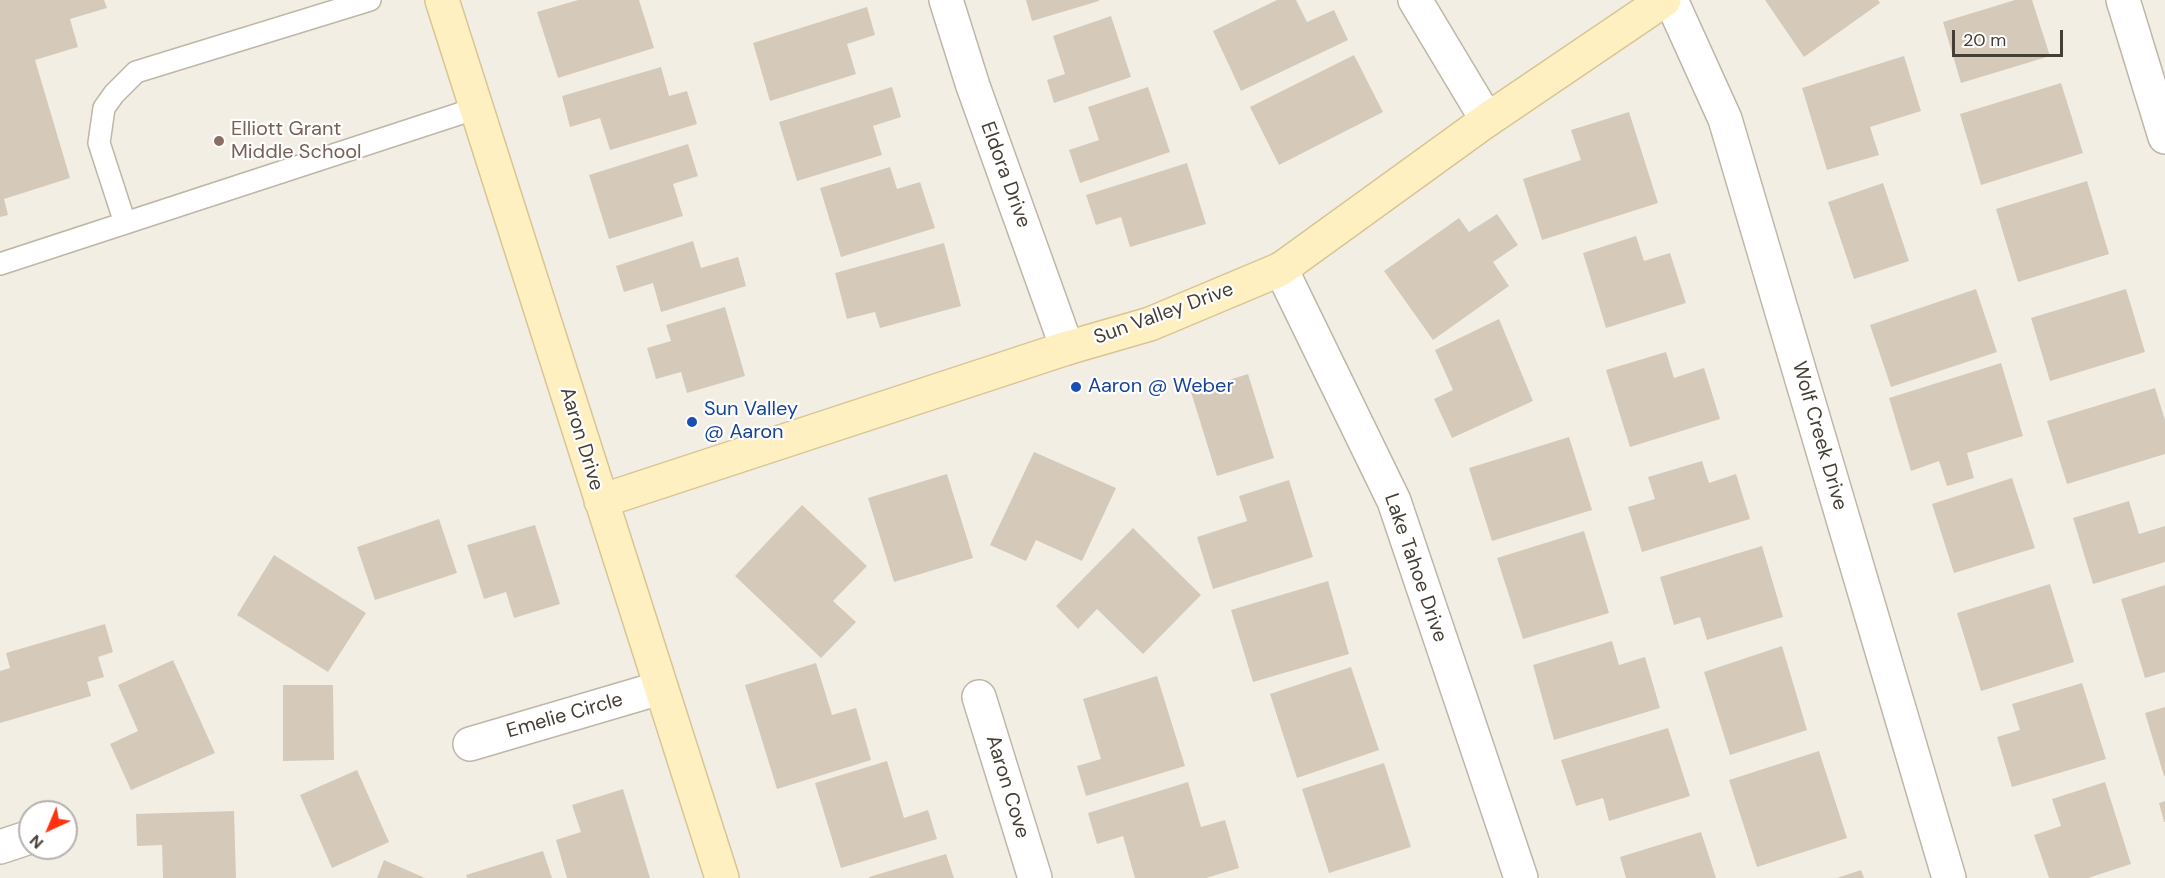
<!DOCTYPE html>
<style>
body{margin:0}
#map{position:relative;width:2165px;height:878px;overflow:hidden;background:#f3eee4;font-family:"DM Sans",sans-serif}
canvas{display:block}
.north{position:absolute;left:18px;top:800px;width:60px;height:60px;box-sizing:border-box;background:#fff;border:2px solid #b5b2ae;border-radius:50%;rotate:224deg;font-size:16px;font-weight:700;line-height:24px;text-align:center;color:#453e34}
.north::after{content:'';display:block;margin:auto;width:21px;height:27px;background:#ff330f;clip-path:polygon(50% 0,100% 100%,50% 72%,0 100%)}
.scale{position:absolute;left:1952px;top:30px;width:111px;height:27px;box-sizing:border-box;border:3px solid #453e34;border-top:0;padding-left:8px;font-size:18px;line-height:21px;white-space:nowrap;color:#453e34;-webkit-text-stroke:4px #fff;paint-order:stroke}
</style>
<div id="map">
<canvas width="2165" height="878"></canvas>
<div class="north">N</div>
<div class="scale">20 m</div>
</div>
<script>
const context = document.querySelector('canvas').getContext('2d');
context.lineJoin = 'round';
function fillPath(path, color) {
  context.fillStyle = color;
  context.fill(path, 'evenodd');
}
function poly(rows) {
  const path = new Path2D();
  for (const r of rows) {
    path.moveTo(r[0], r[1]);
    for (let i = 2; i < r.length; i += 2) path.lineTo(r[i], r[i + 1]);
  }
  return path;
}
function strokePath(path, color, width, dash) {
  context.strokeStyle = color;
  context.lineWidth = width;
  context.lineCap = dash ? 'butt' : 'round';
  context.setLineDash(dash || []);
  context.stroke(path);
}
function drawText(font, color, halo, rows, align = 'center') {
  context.font = font + ' "DM Sans",sans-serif';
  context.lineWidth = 4.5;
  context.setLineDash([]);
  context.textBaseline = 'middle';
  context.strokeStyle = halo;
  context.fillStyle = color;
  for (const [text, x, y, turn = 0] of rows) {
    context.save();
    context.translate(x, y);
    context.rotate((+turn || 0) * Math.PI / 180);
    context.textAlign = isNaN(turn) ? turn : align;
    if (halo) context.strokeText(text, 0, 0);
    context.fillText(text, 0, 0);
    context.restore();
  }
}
const building = poly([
 [0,0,104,0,107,8,70,19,78,47,35,60,70,178,4,199,8,215,0,217],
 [578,0,639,0,654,48,558,78,537,12],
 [1026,0,1099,0,1099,1,1032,21],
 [1277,0,1296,0,1307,22,1334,10,1348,40,1241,91,1213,31],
 [1765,0,1878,0,1880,3,1804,57],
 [2015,0,2032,0,2050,56,1961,83,1943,22],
 [867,7,875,35,847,44,856,74,770,101,753,43],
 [1111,16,1131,77,1054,103,1047,80,1065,74,1053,36],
 [1354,55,1383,112,1279,165,1250,107],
 [1904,56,1921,111,1870,127,1879,155,1827,170,1802,88],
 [661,67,669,96,687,91,697,124,610,150,600,118,570,127,562,96],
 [2061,83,2083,153,1981,185,1960,114],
 [892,87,901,117,873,126,882,155,797,181,779,122],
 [1148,87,1170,152,1080,183,1069,150,1099,140,1088,107],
 [1629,112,1658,203,1542,240,1523,179,1581,160,1571,130],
 [688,144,698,176,673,184,683,216,609,239,589,175],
 [1187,163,1206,224,1130,247,1121,217,1096,225,1086,195],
 [890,167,897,189,920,182,935,228,841,257,820,188],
 [2087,181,2109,254,2018,282,1996,209],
 [1883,183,1909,261,1854,279,1828,202],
 [1497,214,1518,245,1493,262,1509,286,1433,340,1384,271,1459,218,1469,232],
 [1636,236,1644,261,1670,253,1686,303,1606,328,1583,253],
 [693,241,701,268,738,257,746,286,661,312,653,283,624,292,616,266],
 [944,243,961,306,880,328,875,312,847,319,835,273],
 [1976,289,1997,352,1891,387,1870,325],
 [2126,289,2145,352,2050,381,2031,318],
 [725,307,745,376,687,393,681,372,656,379,647,348,671,341,666,325],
 [1499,319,1533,401,1452,438,1434,399,1453,390,1435,350],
 [1666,352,1674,378,1704,368,1720,419,1630,447,1606,370],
 [2001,363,2023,436,1967,453,1974,478,1947,486,1939,461,1911,471,1889,398],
 [1248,374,1274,458,1217,476,1191,392],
 [2155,388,2165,420,2165,454,2067,484,2047,421],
 [1569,437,1592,510,1492,541,1469,468],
 [1034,452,1116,488,1082,561,1036,540,1026,561,990,545],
 [1702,461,1709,483,1736,474,1750,519,1642,552,1628,507,1655,499,1648,477],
 [947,474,973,558,894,582,868,498],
 [2012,478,2035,548,1954,573,1932,504],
 [1289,480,1313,557,1213,589,1197,537,1247,521,1239,496],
 [2129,501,2139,534,2165,526,2165,562,2093,584,2073,518],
 [802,505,867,566,833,601,856,622,821,658,735,576],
 [439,519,457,573,375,600,357,547],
 [535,525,560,604,514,618,506,592,484,599,467,545],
 [1133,528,1201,595,1143,654,1097,609,1078,629,1056,606],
 [1584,531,1609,613,1523,639,1497,558],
 [1762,546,1783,617,1707,640,1700,617,1674,625,1660,577],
 [274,555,366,613,328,672,237,615],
 [1328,581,1349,654,1253,682,1231,610],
 [2050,584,2074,662,1981,691,1957,613],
 [2165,585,2165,672,2145,678,2121,599],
 [105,624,113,652,98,657,104,677,87,682,91,696,0,723,0,671,10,668,6,653],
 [1612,641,1619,665,1645,657,1660,708,1554,740,1533,665],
 [1782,646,1807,730,1730,755,1704,672],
 [173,660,215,753,131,790,110,744,138,731,118,685],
 [816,663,832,715,856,708,871,760,777,789,745,685],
 [1351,667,1379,750,1297,778,1270,694],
 [1157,676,1185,766,1086,796,1077,766,1101,759,1083,699],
 [2082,683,2106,759,2012,787,1997,737,2020,730,2012,704],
 [283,685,333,685,334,760,283,761],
 [2165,707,2165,776,2164,776,2145,713],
 [1668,728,1690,796,1609,821,1603,798,1576,806,1561,760],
 [1819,751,1847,838,1757,867,1729,780],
 [887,761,904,818,928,810,937,839,841,868,815,783],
 [1384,763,1411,847,1329,873,1302,789],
 [357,770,389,842,332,868,300,795],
 [1188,782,1201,827,1225,820,1239,868,1206,878,1135,878,1123,836,1097,844,1088,813],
 [2105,782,2131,864,2088,878,2049,878,2034,835,2061,826,2052,799],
 [623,789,650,878,567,878,556,840,581,832,572,805],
 [2165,801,2165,822,2164,822,2159,803],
 [234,811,236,878,163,878,162,845,137,846,136,814],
 [1701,832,1716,878,1626,878,1620,857],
 [543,851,552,878,467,878,466,875],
 [946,854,954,878,869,878,869,877],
 [384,860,425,878,377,878],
 [1861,870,1864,878,1837,878]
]);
const lane = poly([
 [125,223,99,143,104,108,114,94,136,72,370,0],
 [0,264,477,108]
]);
const street = poly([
 [946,0,973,86,1067,348],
 [1415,0,1487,120],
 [1671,0,1725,119,1949,878],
 [2123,0,2165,137],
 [1281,269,1394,501,1521,878],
 [979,697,1035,878],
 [470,744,660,688],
 [0,847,30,837]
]);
const secondary = poly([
 [442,0,722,878],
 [601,501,1067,348,1150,324,1281,269,1487,120,1664,0]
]);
const markers = [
 [219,141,6,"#8d6e63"],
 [1076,387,6,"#1a4fb4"],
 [692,422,6,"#1a4fb4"]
];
const educationNames = [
 ["Elliott Grant",231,130],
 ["Middle School",231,153]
];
const streetNames = [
 ["Eldora Drive",1005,175,70],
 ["Sun Valley Drive",1164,314,-20],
 ["Wolf Creek Drive",1819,436,74],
 ["Aaron Drive",581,439,73],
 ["Lake Tahoe Drive",1415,568,71],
 ["Emelie Circle",565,716,-16],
 ["Aaron Cove",1007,787,73]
];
const transitNames = [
 ["Aaron @ Weber",1088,387],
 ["Sun Valley",704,410],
 ["@ Aaron",704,433]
];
fillPath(building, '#d5cab9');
strokePath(lane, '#beb6a7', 24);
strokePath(street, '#beb6a7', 36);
strokePath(secondary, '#d8c594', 36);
strokePath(lane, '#fff', 21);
strokePath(street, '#fff', 33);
strokePath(secondary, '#fff0c2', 33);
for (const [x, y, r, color] of markers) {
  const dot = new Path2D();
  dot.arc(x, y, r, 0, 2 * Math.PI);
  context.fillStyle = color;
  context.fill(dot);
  strokePath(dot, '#fff', 2);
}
drawText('20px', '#785e54', '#fff', educationNames, 'left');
drawText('20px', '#453e34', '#fff', streetNames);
drawText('20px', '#164399', '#fff', transitNames, 'left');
</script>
